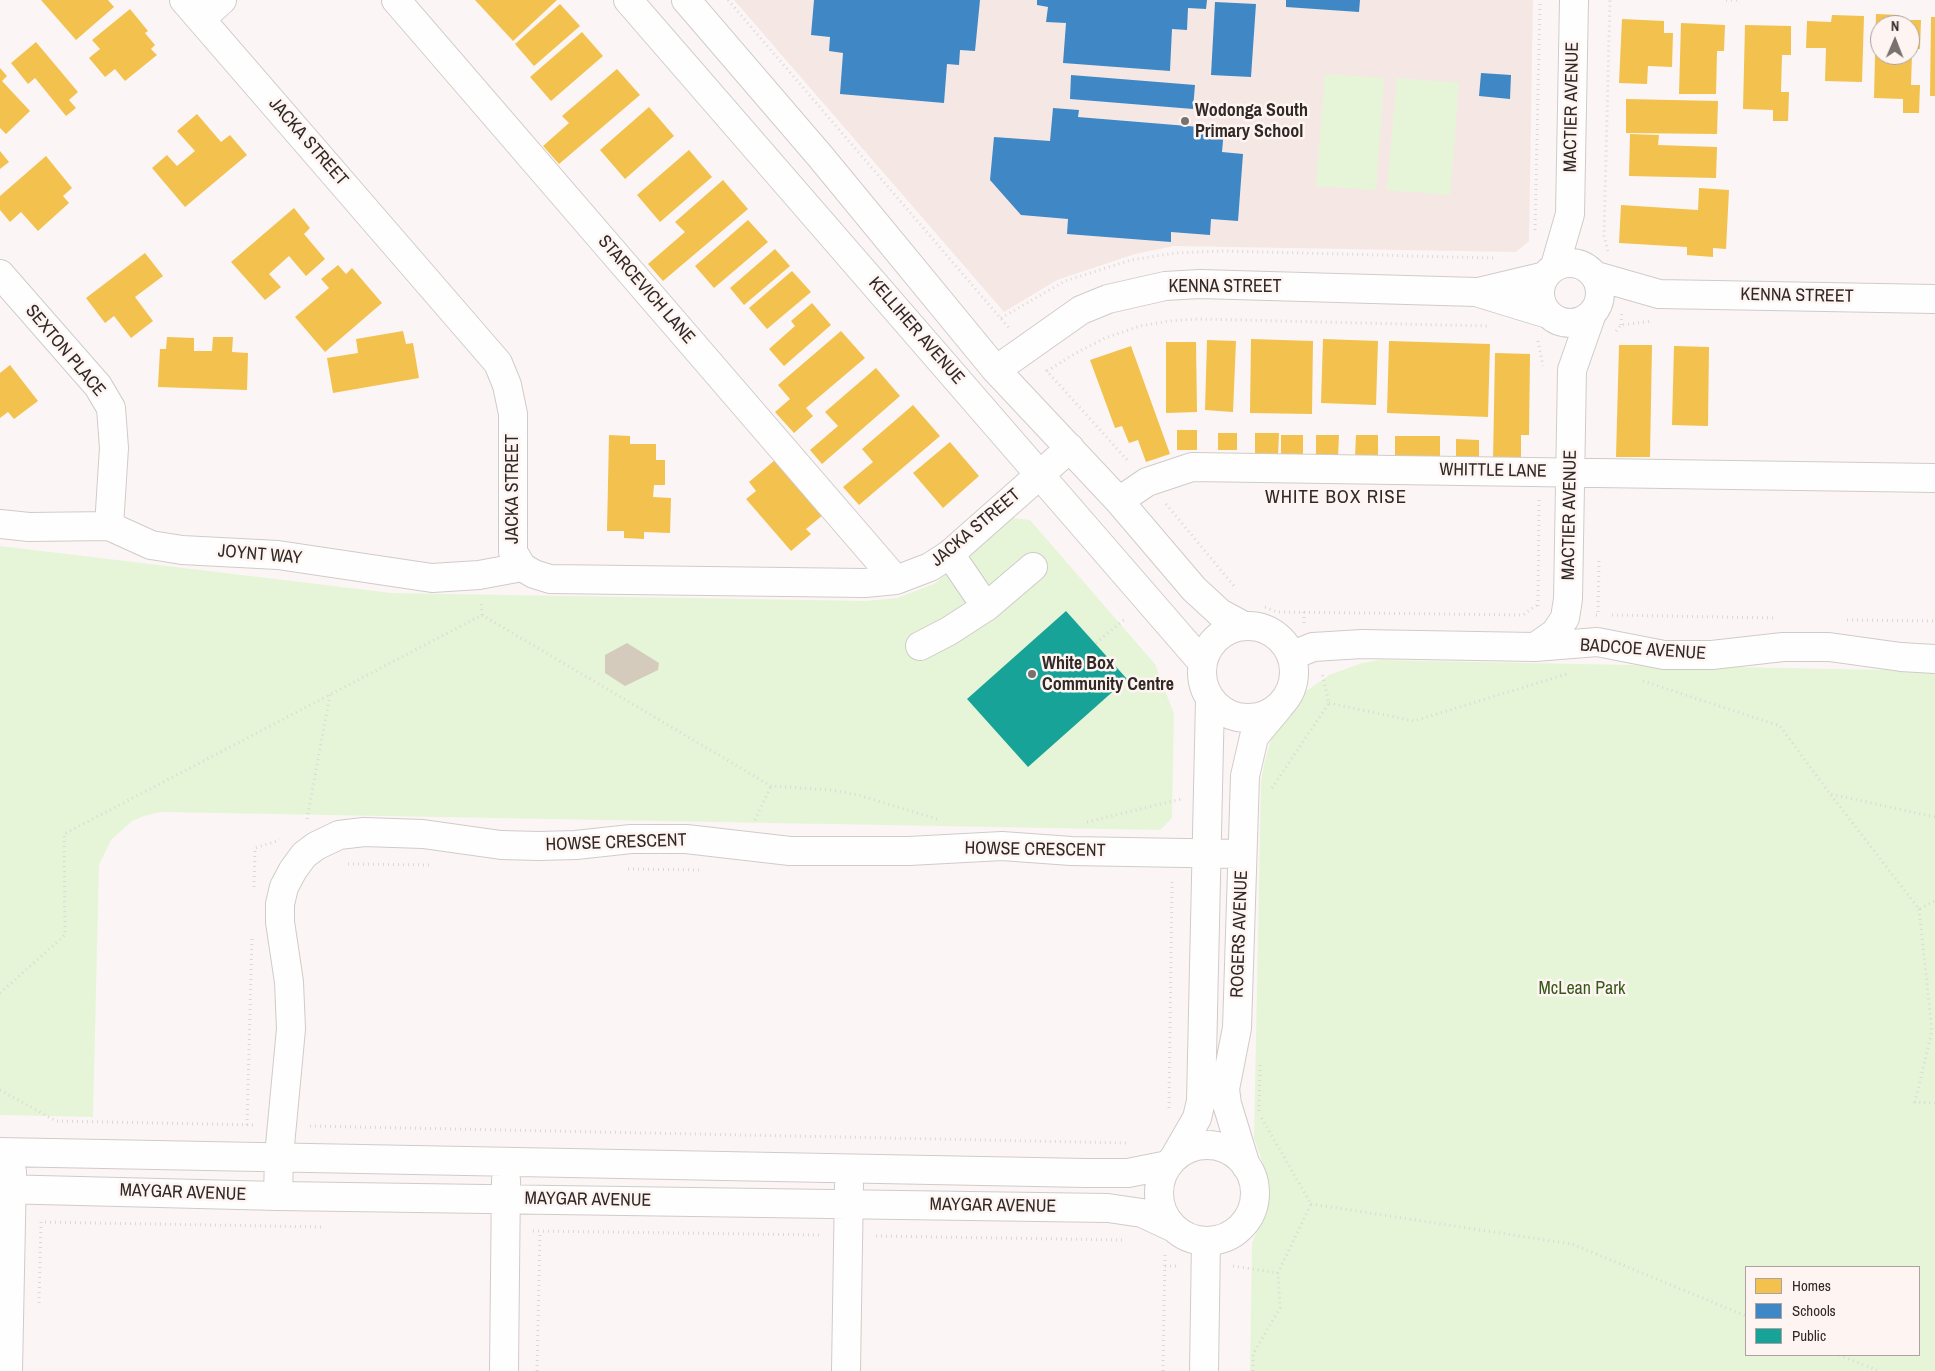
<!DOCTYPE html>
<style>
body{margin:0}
#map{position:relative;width:1935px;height:1371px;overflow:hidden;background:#fbf6f5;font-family:"Archivo Narrow",sans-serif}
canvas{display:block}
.legend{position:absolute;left:1745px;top:1266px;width:175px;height:90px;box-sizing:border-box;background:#fef5f2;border:1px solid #aca3a0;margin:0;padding:6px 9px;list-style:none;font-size:15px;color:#312926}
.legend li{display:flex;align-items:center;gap:10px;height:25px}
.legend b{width:25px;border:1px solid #aca3a0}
.north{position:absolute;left:1870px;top:15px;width:50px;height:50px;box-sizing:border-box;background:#fef5f2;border:1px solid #aca3a0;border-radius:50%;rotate:1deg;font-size:14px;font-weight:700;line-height:20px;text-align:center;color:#312926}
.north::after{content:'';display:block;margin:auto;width:18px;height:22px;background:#78716e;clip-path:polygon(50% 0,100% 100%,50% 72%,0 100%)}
</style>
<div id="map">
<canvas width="1935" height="1371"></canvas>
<ul class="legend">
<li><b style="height:14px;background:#f2c14e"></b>Homes</li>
<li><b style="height:14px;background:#3f88c5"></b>Schools</li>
<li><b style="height:14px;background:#17a398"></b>Public</li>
</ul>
<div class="north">N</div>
</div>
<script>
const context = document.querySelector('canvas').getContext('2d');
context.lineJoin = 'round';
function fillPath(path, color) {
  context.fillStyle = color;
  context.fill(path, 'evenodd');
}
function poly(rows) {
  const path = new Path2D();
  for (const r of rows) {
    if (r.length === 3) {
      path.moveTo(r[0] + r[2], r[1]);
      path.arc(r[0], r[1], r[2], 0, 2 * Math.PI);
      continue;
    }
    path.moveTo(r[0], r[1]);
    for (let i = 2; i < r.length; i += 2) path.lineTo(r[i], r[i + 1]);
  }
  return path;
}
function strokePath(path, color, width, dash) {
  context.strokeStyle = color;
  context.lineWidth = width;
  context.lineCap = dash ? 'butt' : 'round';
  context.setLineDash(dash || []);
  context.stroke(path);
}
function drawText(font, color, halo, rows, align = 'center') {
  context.font = font + ' "Archivo Narrow",sans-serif';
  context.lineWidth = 5;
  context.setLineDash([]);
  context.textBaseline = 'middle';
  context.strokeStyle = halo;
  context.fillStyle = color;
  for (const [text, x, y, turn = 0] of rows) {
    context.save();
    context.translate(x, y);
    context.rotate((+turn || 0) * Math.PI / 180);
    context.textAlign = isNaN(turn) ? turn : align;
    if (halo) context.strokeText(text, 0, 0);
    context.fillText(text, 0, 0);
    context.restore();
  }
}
const built = poly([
 [734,0,1533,0,1529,241,1516,252,1174,246,1135,254,1057,280,1004,312]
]);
const green = poly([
 [1325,74,1384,78,1376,190,1316,186],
 [1397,78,1459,83,1450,195,1387,190],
 [1013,518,1030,520,1155,664,1174,714,1172,818,1160,830,160,812,144,816,132,821,111,840,99,865,93,1117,0,1115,0,546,392,593,866,601,897,598,934,584],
 [1379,660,1935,671,1935,1371,1250,1371,1252,1243,1265,1212,1266,1172,1254,1138,1261,781,1265,760,1271,739,1287,712,1305,692,1329,675,1362,663],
 [1746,1267,1919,1267,1919,1355,1746,1355]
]);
const homes = poly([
 [41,0,108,0,114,7,76,40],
 [475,0,557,0,513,41],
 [560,4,580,26,534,66,515,44],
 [130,9,148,31,145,33,155,45,151,49,157,55,125,81,115,69,105,77,89,58,100,49,92,40],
 [1876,14,1899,15,1899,20,1921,20,1920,49,1910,49,1910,25,1880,25,1880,55,1912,55,1911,85,1920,85,1919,113,1903,113,1903,99,1874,98],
 [1832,15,1864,16,1862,82,1825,81,1826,48,1806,48,1807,21,1831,22],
 [1931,17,1935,17,1935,96,1930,96],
 [1622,19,1664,21,1664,33,1673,33,1672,67,1648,66,1647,84,1619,83],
 [1681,23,1725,25,1724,51,1717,51,1716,94,1679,94],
 [1745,25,1791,26,1791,55,1782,55,1781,92,1789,92,1788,121,1773,121,1773,110,1743,109],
 [582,32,603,56,551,101,530,77],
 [36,42,78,92,69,100,76,108,66,116,35,78,28,84,11,63],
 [0,68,7,76,2,81,30,111,6,134,0,128],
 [617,69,640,95,559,164,543,146,569,123,562,116],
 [1626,99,1718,101,1717,134,1626,133],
 [649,107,674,136,625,179,600,150],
 [197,114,221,142,230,135,247,155,185,207,152,168,167,155,177,166,195,151,177,131],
 [1630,134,1659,135,1658,145,1717,147,1716,178,1629,176],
 [689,150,712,177,660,222,637,195],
 [0,151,9,162,0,169],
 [46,156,72,188,63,196,69,203,38,231,21,212,10,222,0,210,0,196],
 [723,180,748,209,663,281,648,264,685,232,675,222],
 [1699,188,1729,190,1726,249,1713,248,1713,257,1687,255,1687,247,1619,243,1621,205,1698,210],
 [294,208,310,228,304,234,325,259,306,276,289,256,269,274,281,287,265,300,231,262],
 [748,220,768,242,714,288,695,266],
 [775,249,790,266,744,305,730,288],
 [145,253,163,276,135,297,153,321,131,338,114,316,105,323,86,298],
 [338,265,346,274,352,268,382,303,325,352,295,317,329,288,321,279],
 [792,271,811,292,767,329,749,308],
 [812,303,831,325,784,366,769,349,795,326,791,321],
 [403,331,406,344,413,343,419,378,333,393,327,358,358,353,356,339],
 [841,331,865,358,806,408,813,416,794,433,775,412,790,399,778,385],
 [167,337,194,338,194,351,212,351,213,337,233,337,232,352,248,353,247,390,158,387,160,349,166,349],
 [1251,339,1313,341,1312,414,1250,413],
 [1323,339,1378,341,1376,405,1321,403],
 [1207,340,1236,341,1233,412,1205,410],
 [1389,341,1490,344,1488,417,1387,413],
 [1166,342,1196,342,1197,412,1166,413],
 [1619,345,1652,345,1650,457,1616,457],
 [1131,346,1170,454,1146,462,1138,440,1129,443,1122,426,1115,428,1090,360],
 [1674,346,1709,347,1708,426,1672,425],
 [1495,353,1530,354,1529,435,1521,435,1521,462,1493,461],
 [10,365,38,401,14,419,8,412,0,418,0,373],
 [876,368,900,396,822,464,810,450,838,426,825,412],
 [913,405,940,436,859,505,843,487,873,462,862,449],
 [1177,430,1197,430,1197,450,1177,450],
 [1218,433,1237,433,1237,450,1218,450],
 [1255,433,1279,433,1278,456,1255,455],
 [609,435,630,436,630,444,656,444,656,460,665,460,665,485,654,485,653,497,671,498,670,533,644,532,644,539,624,538,624,531,607,531],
 [1281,435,1303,435,1303,458,1281,457],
 [1316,435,1339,435,1338,457,1316,457],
 [1356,435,1378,435,1378,457,1355,457],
 [1395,436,1440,436,1440,459,1395,459],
 [1456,439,1479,440,1479,461,1456,460],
 [950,442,979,476,943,508,913,473],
 [775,460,823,515,806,529,811,534,791,551,746,499,756,491,749,482]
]);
const schools = poly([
 [814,0,980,0,975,51,960,50,959,65,947,64,944,103,840,94,843,53,829,51,830,37,811,35],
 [1037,0,1207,0,1206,9,1188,8,1187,30,1172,29,1170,71,1063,63,1066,23,1046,22,1048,7,1037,5],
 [1286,0,1360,0,1359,12,1286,7],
 [1215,2,1256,4,1251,77,1211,75],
 [1481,73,1511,75,1510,99,1479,96],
 [1071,75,1195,85,1193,109,1070,99],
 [1053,108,1079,110,1078,117,1224,129,1222,152,1243,154,1238,221,1211,219,1210,235,1171,232,1171,242,1067,234,1068,219,1021,215,990,180,994,137,1050,141]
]);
const public = poly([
 [1066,611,1127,679,1028,767,967,699]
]);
const building = poly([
 [627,643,659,663,658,670,625,686,605,673,605,655]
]);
const path = poly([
 [728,0,1009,328],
 [1726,0,1737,0],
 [1535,230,1540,0],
 [1608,251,1604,236,1610,0],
 [1001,318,1065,281,1131,260,1175,253,1223,251,1494,258],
 [1621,325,1622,310],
 [1616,331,1621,325,1652,321],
 [1538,341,1543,366],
 [1046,370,1129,462],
 [1047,371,1076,353,1105,338,1140,326,1169,321,1198,319,1487,326],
 [1166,504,1234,586],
 [1538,606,1539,500],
 [1265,607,1277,612,1523,615,1537,605],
 [482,615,771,786,831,790,858,795,940,820],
 [1596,615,1598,615,1599,560],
 [1612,615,1775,618],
 [1847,620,1935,621],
 [1304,623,1304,611],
 [1096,643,1126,618],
 [1643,681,1780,726,1830,794,1935,817],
 [1329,703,1414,721,1567,674],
 [1272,788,1329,703,1322,673],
 [1831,795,1919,909,1935,901],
 [307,819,330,695],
 [755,820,771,786],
 [1087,822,1181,799],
 [348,864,432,865],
 [628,869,702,870],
 [254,887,255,848,280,840],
 [1919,909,1932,1031,1915,1102,1935,1103],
 [0,993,65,935,64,834,482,615,481,603],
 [0,1090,56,1121,256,1125],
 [1169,1108,1172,879],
 [1259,1111,1260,1065],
 [247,1125,252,936],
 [310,1126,1128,1143],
 [1311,1204,1572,1244,1746,1316],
 [533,1231,822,1235],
 [876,1236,1122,1240],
 [1165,1266,1179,1266],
 [1233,1266,1278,1273],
 [39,1303,41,1222,325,1227],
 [1839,1355,1879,1371],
 [537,1371,540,1231],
 [1163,1371,1165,1254],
 [1253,1371,1253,1354,1280,1308,1278,1273,1311,1204,1261,1117]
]);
const minor = poly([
 [184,0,498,363,507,385,513,414,513,552,522,567,534,574,550,579,865,583,896,580,930,567,950,554,1070,448],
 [396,0,896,580],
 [628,0,1202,662],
 [686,0,820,156,996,370,1119,501,1194,589,1220,613,1244,626],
 [201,19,222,0],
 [1570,293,30],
 [1555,266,1570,214,1574,0],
 [0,274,98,386,111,408,114,448,109,526],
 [1596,276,1659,294,1935,299],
 [1478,292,1545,276],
 [996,370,1081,310,1108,299,1165,286,1200,284,1476,292,1548,314],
 [1119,501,1147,482,1192,467,1935,478],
 [0,524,29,527,109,526,151,545,182,550,278,555,432,578,479,575,522,567],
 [986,607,1033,567],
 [1248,672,46],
 [920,646,949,631,986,607,950,554],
 [1535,647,1555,633,1565,618,1568,599,1572,370,1591,316],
 [1291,656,1313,647,1362,644,1535,647,1597,642,1664,655,1712,655,1783,647,1829,647,1901,657,1935,659],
 [1207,1193,48],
 [0,1152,1086,1173,1128,1173,1168,1165],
 [1174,1158,1197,1118,1201,1101,1210,700],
 [1246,1166,1227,1104,1225,1089,1237,1028,1245,776,1254,737,1279,707],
 [0,1189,278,1196,1108,1208,1142,1213,1172,1227],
 [278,1196,279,1156,291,1029,289,982,280,922,280,904,284,887,293,870,304,855,316,846,339,835,364,832,423,834,501,845,539,846,576,845,631,839,686,839,790,851,909,851,1002,846,1071,851,1242,854],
 [8,1371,12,1172],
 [504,1371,506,1180],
 [846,1371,849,1185],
 [1204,1371,1206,1241]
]);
const markers = [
 [1185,121,5,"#78716e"],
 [1032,674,5,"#78716e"]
];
const streetNames = [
 ["MACTIER AVENUE",1572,107,-89],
 ["JACKA STREET",308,142,49],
 ["KENNA STREET",1225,287],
 ["STARCEVICH LANE",646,290,49],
 ["KENNA STREET",1797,296,1],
 ["KELLIHER AVENUE",916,331,49],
 ["SEXTON PLACE",65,351,50],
 ["WHITTLE LANE",1493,471,1],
 ["JACKA STREET",513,489,-90],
 ["MACTIER AVENUE",1570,515,-89],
 ["JACKA STREET",976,528,-40],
 ["JOYNT WAY",260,555,5],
 ["BADCOE AVENUE",1643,650,4],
 ["HOWSE CRESCENT",616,843,-2],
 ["HOWSE CRESCENT",1035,850,1],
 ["ROGERS AVENUE",1240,934,-88],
 ["MAYGAR AVENUE",183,1193,2],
 ["MAYGAR AVENUE",588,1200,1],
 ["MAYGAR AVENUE",993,1206,1]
];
const poiNames = [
 ["Wodonga South",1195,111],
 ["Primary School",1195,132],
 ["White Box",1042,664],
 ["Community Centre",1042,685]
];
const parkNames = [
 ["McLean Park",1582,989]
];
const neighbourhoodNames = [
 ["WHITE BOX RISE",1336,498]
];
fillPath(built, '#f5e8e4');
fillPath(green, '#e6f5d8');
fillPath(homes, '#f2c14e');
fillPath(schools, '#3f88c5');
fillPath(public, '#17a398');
fillPath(building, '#d4cbbd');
strokePath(minor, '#d1cbc8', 30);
strokePath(path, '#dad8d8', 3, [1, 4]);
strokePath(minor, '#fefefe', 28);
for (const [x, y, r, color] of markers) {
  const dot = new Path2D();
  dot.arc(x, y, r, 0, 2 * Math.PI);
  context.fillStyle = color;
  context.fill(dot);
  strokePath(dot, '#fef5f2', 2);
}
drawText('18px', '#312926', '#fef5f2', streetNames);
drawText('bold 18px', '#312926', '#fef5f2', poiNames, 'left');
drawText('18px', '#355918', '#fef5f2', parkNames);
context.letterSpacing = '1px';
drawText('19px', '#312926', '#fef5f2', neighbourhoodNames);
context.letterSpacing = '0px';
</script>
